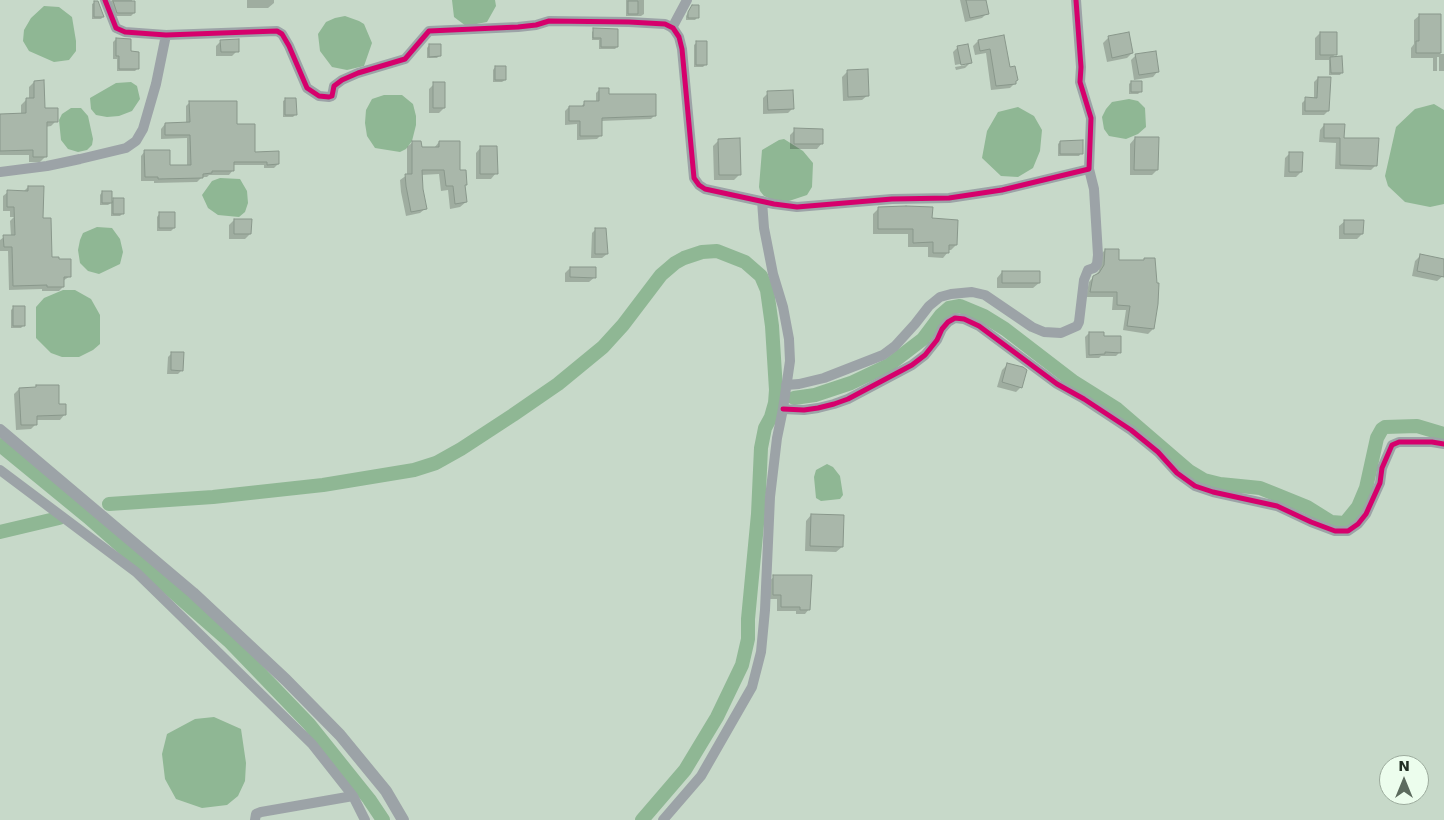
<!DOCTYPE html>
<style>
body{margin:0}
#map{position:relative;width:1444px;height:820px;overflow:hidden;background:#c7d9c9;font-family:"DejaVu Sans",sans-serif}
canvas{display:block}
.north{position:absolute;left:1379px;top:755px;width:50px;height:50px;box-sizing:border-box;background:#ecfded;border:1px solid #9cab9d;border-radius:50%;rotate:0deg;font-size:14px;font-weight:700;line-height:20px;text-align:center;color:#233025}
.north::after{content:'';display:block;margin:auto;width:18px;height:22px;background:#5c6b5e;clip-path:polygon(50% 0,100% 100%,50% 72%,0 100%)}
</style>
<div id="map">
<canvas width="1444" height="820"></canvas>
<div class="north">N</div>
</div>
<script>
const context = document.querySelector('canvas').getContext('2d');
context.lineJoin = 'round';
function fillPath(path, color) {
  context.fillStyle = color;
  context.fill(path, 'evenodd');
}
function poly(rows) {
  const path = new Path2D();
  for (const r of rows) {
    path.moveTo(r[0], r[1]);
    for (let i = 2; i < r.length; i += 2) path.lineTo(r[i], r[i + 1]);
  }
  return path;
}
function strokePath(path, color, width, dash) {
  context.strokeStyle = color;
  context.lineWidth = width;
  context.lineCap = dash ? 'butt' : 'round';
  context.setLineDash(dash || []);
  context.stroke(path);
}
const water = poly([
 [452,0,495,0,496,6,487,22,466,26,454,17],
 [44,6,59,7,72,17,76,41,76,51,69,60,54,62,29,51,23,41,24,30,31,18],
 [345,16,359,21,364,24,372,43,364,66,347,70,332,67,320,51,318,34,326,22,335,18],
 [131,82,137,86,140,99,132,111,119,116,107,117,96,115,91,109,90,98,116,83],
 [384,95,402,95,413,104,416,116,416,125,412,141,406,149,400,152,375,148,367,136,365,123,366,110,372,99],
 [1129,99,1138,101,1145,108,1146,127,1138,134,1126,139,1109,136,1104,129,1102,117,1106,109,1112,102],
 [1434,104,1444,110,1444,204,1430,207,1405,202,1388,186,1385,176,1396,127,1415,109],
 [1018,107,1034,116,1042,130,1040,151,1033,168,1018,177,1001,176,982,158,987,131,998,112],
 [71,108,81,108,88,116,93,139,92,145,87,150,78,152,68,149,61,140,59,120,62,114],
 [784,139,803,151,813,163,812,187,807,195,786,202,773,200,764,196,760,191,759,187,762,150,779,140],
 [220,178,240,179,247,191,248,203,245,212,239,217,218,215,208,208,202,195,212,181],
 [97,227,112,228,120,239,123,252,120,264,99,274,88,271,80,263,78,250,80,240,83,233],
 [63,290,75,290,91,299,100,315,100,344,93,350,79,357,62,357,51,353,36,338,36,307,44,298],
 [827,464,833,467,840,476,843,495,840,499,821,501,816,498,814,477,816,470],
 [214,717,241,729,246,763,245,781,238,796,227,805,202,808,176,799,165,779,162,754,167,734,195,719]
]);
const shadow = poly([
 [112,0,132,0,134,13,131,16,114,16,109,3],
 [247,0,274,0,274,3,268,8,247,8],
 [626,0,644,0,644,14,641,16,626,16],
 [960,0,984,0,987,13,982,18,965,22],
 [95,2,97,2,103,17,101,19,92,19,92,4],
 [690,9,697,18,695,20,686,20,686,16],
 [1420,15,1440,15,1440,54,1444,54,1444,71,1439,71,1439,57,1437,57,1437,71,1433,71,1433,58,1411,58,1411,48,1414,44,1414,20],
 [594,30,617,47,615,49,599,49,599,40,592,40,592,32],
 [1320,33,1335,54,1332,58,1342,72,1340,75,1329,75,1329,60,1315,60,1315,38],
 [1003,37,1009,68,1015,83,1010,88,991,90,986,53,975,55,973,46,978,41],
 [1108,38,1132,53,1127,58,1107,62,1103,43],
 [116,39,130,53,138,68,135,71,117,71,117,59,113,59,113,42],
 [221,41,237,51,232,56,216,56,216,46],
 [697,42,705,65,703,67,694,67,694,45],
 [429,45,439,56,437,58,427,58,427,48],
 [958,47,970,63,965,68,956,70,955,67,966,65,966,63,955,65,953,52],
 [1136,55,1158,71,1153,77,1134,80,1131,60],
 [495,67,505,80,502,82,493,82,493,70],
 [847,72,868,95,862,100,843,101,842,77],
 [1318,78,1328,111,1324,115,1302,115,1302,103,1306,99,1314,99,1314,82],
 [34,82,43,109,56,121,51,126,45,127,46,156,40,162,29,162,29,155,0,155,0,115,21,115,21,105,26,100,29,100,29,87],
 [1131,82,1141,91,1138,94,1129,94,1129,84],
 [434,84,444,108,439,113,429,113,429,89],
 [600,89,608,95,655,115,651,119,601,121,601,135,597,139,577,140,577,124,565,125,565,111,569,107,581,107,585,102,596,102,596,93],
 [768,93,793,108,788,113,763,114,763,98],
 [286,99,295,115,293,117,283,117,283,101],
 [190,102,236,126,254,153,278,164,274,168,264,168,264,165,233,165,233,170,229,175,209,175,207,177,202,177,197,182,154,183,154,181,141,181,141,156,145,151,169,166,187,166,187,138,161,139,161,129,165,124,186,123,186,106],
 [1324,125,1343,139,1376,165,1371,170,1335,169,1336,143,1319,142,1320,130],
 [795,130,822,143,817,149,790,149,790,135],
 [1135,138,1157,170,1152,175,1130,175,1130,144],
 [719,140,740,174,734,180,714,180,713,146],
 [413,142,420,148,434,148,439,142,459,172,464,186,466,202,460,207,450,209,448,190,441,191,439,174,421,175,422,189,426,208,420,213,406,216,401,192,400,180,407,175,407,147],
 [1060,142,1081,153,1079,156,1058,156,1058,144],
 [481,147,496,173,491,179,476,179,476,153],
 [1290,153,1301,172,1296,177,1284,177,1285,158],
 [28,187,42,219,50,258,70,276,63,281,63,287,59,291,42,291,42,289,9,290,8,251,0,251,0,240,4,237,11,236,10,221,14,217,10,217,10,211,3,211,3,196,8,192,23,192],
 [102,192,111,202,113,200,123,213,120,216,111,216,111,203,108,205,100,205,100,195],
 [879,208,931,219,956,245,951,250,948,250,948,252,943,258,928,257,928,247,908,247,908,234,873,234,873,214],
 [160,213,174,228,171,231,157,231,157,217],
 [234,220,250,234,245,239,229,239,229,225],
 [1345,221,1362,234,1357,239,1339,239,1339,226],
 [596,229,607,254,602,258,591,258,592,233],
 [1105,250,1118,261,1153,329,1148,334,1123,330,1126,310,1112,310,1113,297,1086,297,1089,282,1099,271,1100,255],
 [1421,255,1444,260,1443,276,1437,281,1412,276,1415,261],
 [570,268,595,277,589,282,565,282,565,273],
 [1002,272,1039,283,1033,288,997,288,997,278],
 [14,307,23,326,21,328,11,328,11,310],
 [1089,333,1103,337,1120,352,1116,356,1101,356,1099,358,1086,358,1085,337],
 [172,353,182,370,178,374,167,374,168,357],
 [1008,364,1021,387,1016,392,997,387,1002,370],
 [19,389,58,405,65,414,60,420,36,420,36,424,31,429,16,430,14,394],
 [811,515,842,547,836,552,805,551,806,521],
 [774,577,809,609,805,614,796,614,796,611,777,611,777,599,769,599,769,581]
]);
const canal = poly([
 [794,398,815,395,851,383,889,365,923,339,941,315,949,308,960,306,984,316,1005,329,1074,382,1117,409,1189,471,1204,480,1220,484,1260,488,1275,494,1307,507,1331,522,1345,523,1358,507,1366,488,1377,438,1382,429,1385,427,1417,426,1444,434],
 [0,445,88,517,229,641,309,724,369,799,383,820],
 [109,504,213,497,323,485,414,470,436,463,461,449,513,415,558,384,603,347,623,325,661,275,675,263,684,258,702,252,717,251,745,262,761,276,767,290,772,326,776,390,775,403,771,417,765,428,761,448,758,514,748,619,748,639,742,665,717,717,685,770,642,820],
 [0,532,59,518]
]);
const building = poly([
 [966,0,986,0,989,14,970,18,966,0],
 [94,1,98,1,104,17,94,17,94,1],
 [113,1,135,1,135,13,117,13,113,1],
 [628,1,638,1,638,14,628,14,628,1],
 [692,5,699,5,699,18,688,18,688,12,692,5],
 [1419,14,1441,14,1441,53,1416,53,1416,41,1419,41,1419,14],
 [593,28,618,29,618,47,601,47,601,38,593,38,593,28],
 [1129,32,1133,53,1112,58,1108,36,1129,32],
 [1320,32,1337,32,1337,55,1320,55,1320,32],
 [1004,35,1010,67,1015,66,1018,80,1016,81,1016,84,996,86,990,49,980,51,978,40,1004,35],
 [116,38,131,39,131,51,139,52,139,69,119,69,119,56,116,56,116,38],
 [239,39,239,52,221,52,220,40,239,39],
 [696,41,707,41,707,65,696,65,696,41],
 [429,44,441,44,441,56,429,57,429,44],
 [968,44,972,63,961,65,957,46,968,44],
 [1156,51,1159,72,1139,75,1135,54,1156,51],
 [1342,56,1343,73,1331,73,1330,57,1342,56],
 [495,66,506,66,506,80,495,80,495,66],
 [868,69,869,96,848,97,847,70,868,69],
 [1318,77,1331,77,1329,111,1305,111,1305,97,1317,98,1318,77],
 [44,80,45,108,58,108,58,122,47,122,47,157,33,157,33,150,0,151,0,114,26,113,26,98,34,98,34,81,44,80],
 [1131,81,1142,81,1142,92,1131,92,1131,81],
 [433,82,445,82,445,108,433,108,433,82],
 [599,88,609,88,609,94,656,94,656,116,602,118,602,136,580,136,580,121,569,121,569,106,584,106,584,101,599,101,599,88],
 [793,90,794,109,768,110,767,91,793,90],
 [285,98,296,98,297,115,285,115,285,98],
 [189,101,237,101,237,124,255,124,255,152,279,151,279,164,267,165,267,162,234,162,234,171,212,171,212,173,203,174,203,178,158,179,158,177,145,177,144,150,170,150,170,165,191,165,190,135,165,135,165,123,190,122,189,101],
 [1324,124,1345,124,1344,138,1379,138,1377,166,1340,165,1340,138,1324,138,1324,124],
 [794,128,823,129,823,144,794,144,794,128],
 [1135,137,1159,137,1158,170,1134,170,1135,137],
 [740,138,741,175,719,175,718,139,740,138],
 [1083,140,1083,154,1060,154,1060,141,1083,140],
 [412,141,421,141,422,147,439,147,439,141,460,141,460,170,466,170,467,185,465,185,467,202,455,204,453,186,446,186,444,170,422,170,423,189,427,209,411,212,406,186,405,174,412,174,412,141],
 [480,146,497,146,498,174,480,174,480,146],
 [1289,152,1303,152,1302,172,1289,172,1289,152],
 [28,186,44,186,43,218,51,218,52,257,59,257,59,259,71,259,71,277,64,277,64,287,47,287,47,285,13,286,12,247,4,247,3,235,15,235,14,207,7,207,7,190,28,191,28,186],
 [102,191,112,191,112,203,102,203,102,191],
 [113,198,124,198,124,214,113,214,113,198],
 [906,206,933,207,932,218,958,220,957,245,949,245,949,253,933,253,933,242,913,243,913,229,878,229,878,207,906,206],
 [159,212,175,212,175,228,159,228,159,212],
 [234,219,252,219,251,234,234,234,234,219],
 [1344,220,1364,220,1363,234,1344,234,1344,220],
 [595,228,606,228,608,254,595,254,595,228],
 [1105,249,1119,249,1119,260,1144,260,1144,258,1155,258,1157,283,1159,283,1158,304,1154,329,1127,326,1130,306,1117,305,1117,292,1090,292,1093,276,1099,273,1104,265,1105,249],
 [1420,254,1444,259,1444,277,1417,271,1420,254],
 [570,267,596,267,596,278,570,277,570,267],
 [1002,271,1040,271,1040,283,1002,283,1002,271],
 [13,306,25,306,25,326,13,326,13,306],
 [1089,332,1104,332,1104,336,1121,336,1121,353,1105,352,1105,354,1089,355,1089,332],
 [171,352,184,352,183,371,171,370,171,352],
 [1007,363,1023,367,1027,370,1022,388,1002,382,1007,363],
 [36,385,59,385,59,404,66,404,66,415,37,416,37,425,21,425,19,388,36,387,36,385],
 [811,514,844,515,843,547,810,546,811,514],
 [773,575,812,575,810,610,800,610,800,607,781,607,781,595,773,595,773,575]
]);
const minor = poly([
 [105,0,116,28,125,32,166,35,277,31,282,34,289,46,307,88,319,96,329,97,332,96,334,86,342,80,358,73,405,59,429,31,518,27,536,25,549,21,629,22,665,24,673,28,679,37,682,49,694,178,699,185,705,189,774,204,797,207,892,199,949,198,1002,190,1089,169,1091,118,1080,82,1081,67,1076,0],
 [672,28,687,0],
 [0,172,47,166,80,159,126,148,136,141,143,129,156,84,166,35],
 [786,385,799,384,824,378,883,355,895,346,915,324,929,306,940,297,951,294,972,292,985,295,1032,327,1044,332,1061,333,1077,326,1079,322,1084,280,1088,270,1094,268,1097,264,1098,255,1094,189,1089,169],
 [783,409,804,410,818,408,834,404,848,399,912,365,925,355,937,340,942,329,948,322,955,318,964,319,979,326,1057,384,1084,399,1131,430,1158,452,1177,473,1195,486,1213,492,1277,506,1311,522,1335,531,1348,531,1358,524,1366,514,1380,483,1382,468,1392,445,1399,442,1432,442,1444,444],
 [0,470,136,572,312,744,353,796,365,820],
 [255,820,256,814,261,812,353,796],
 [663,820,701,776,752,687,761,652,765,610,770,497,777,438,783,409,790,361,789,339,783,307,773,274,764,228,762,201]
]);
const tertiary = poly([
 [0,430,193,593,286,680,340,735,386,791,403,820]
]);
const cycleway = poly([
 [105,0,116,28,125,32,166,35,277,31,282,34,289,46,307,88,319,96,329,97,332,96,334,86,342,80,358,73,405,59,429,31,518,27,536,25,549,21,629,22,665,24,673,28,679,37,682,49,694,178,699,185,705,189,774,204,797,207,892,199,949,198,1002,190,1089,169,1091,118,1080,82,1081,67,1076,0],
 [783,409,804,410,818,408,834,404,848,399,912,365,925,355,937,340,942,329,948,322,955,318,964,319,979,326,1057,384,1084,399,1131,430,1158,452,1177,473,1195,486,1213,492,1277,506,1311,522,1335,531,1348,531,1358,524,1366,514,1380,483,1382,468,1392,445,1399,442,1432,442,1444,444]
]);
fillPath(water, '#8fb794');
fillPath(shadow, '#0003');
strokePath(canal, '#8fb794', 14);
fillPath(building, '#a9b7aa');
strokePath(building, '#89978b', 1);
strokePath(minor, '#9ca3a7', 10);
strokePath(tertiary, '#9ca3a7', 12);
strokePath(cycleway, '#d6006c', 5);
</script>
